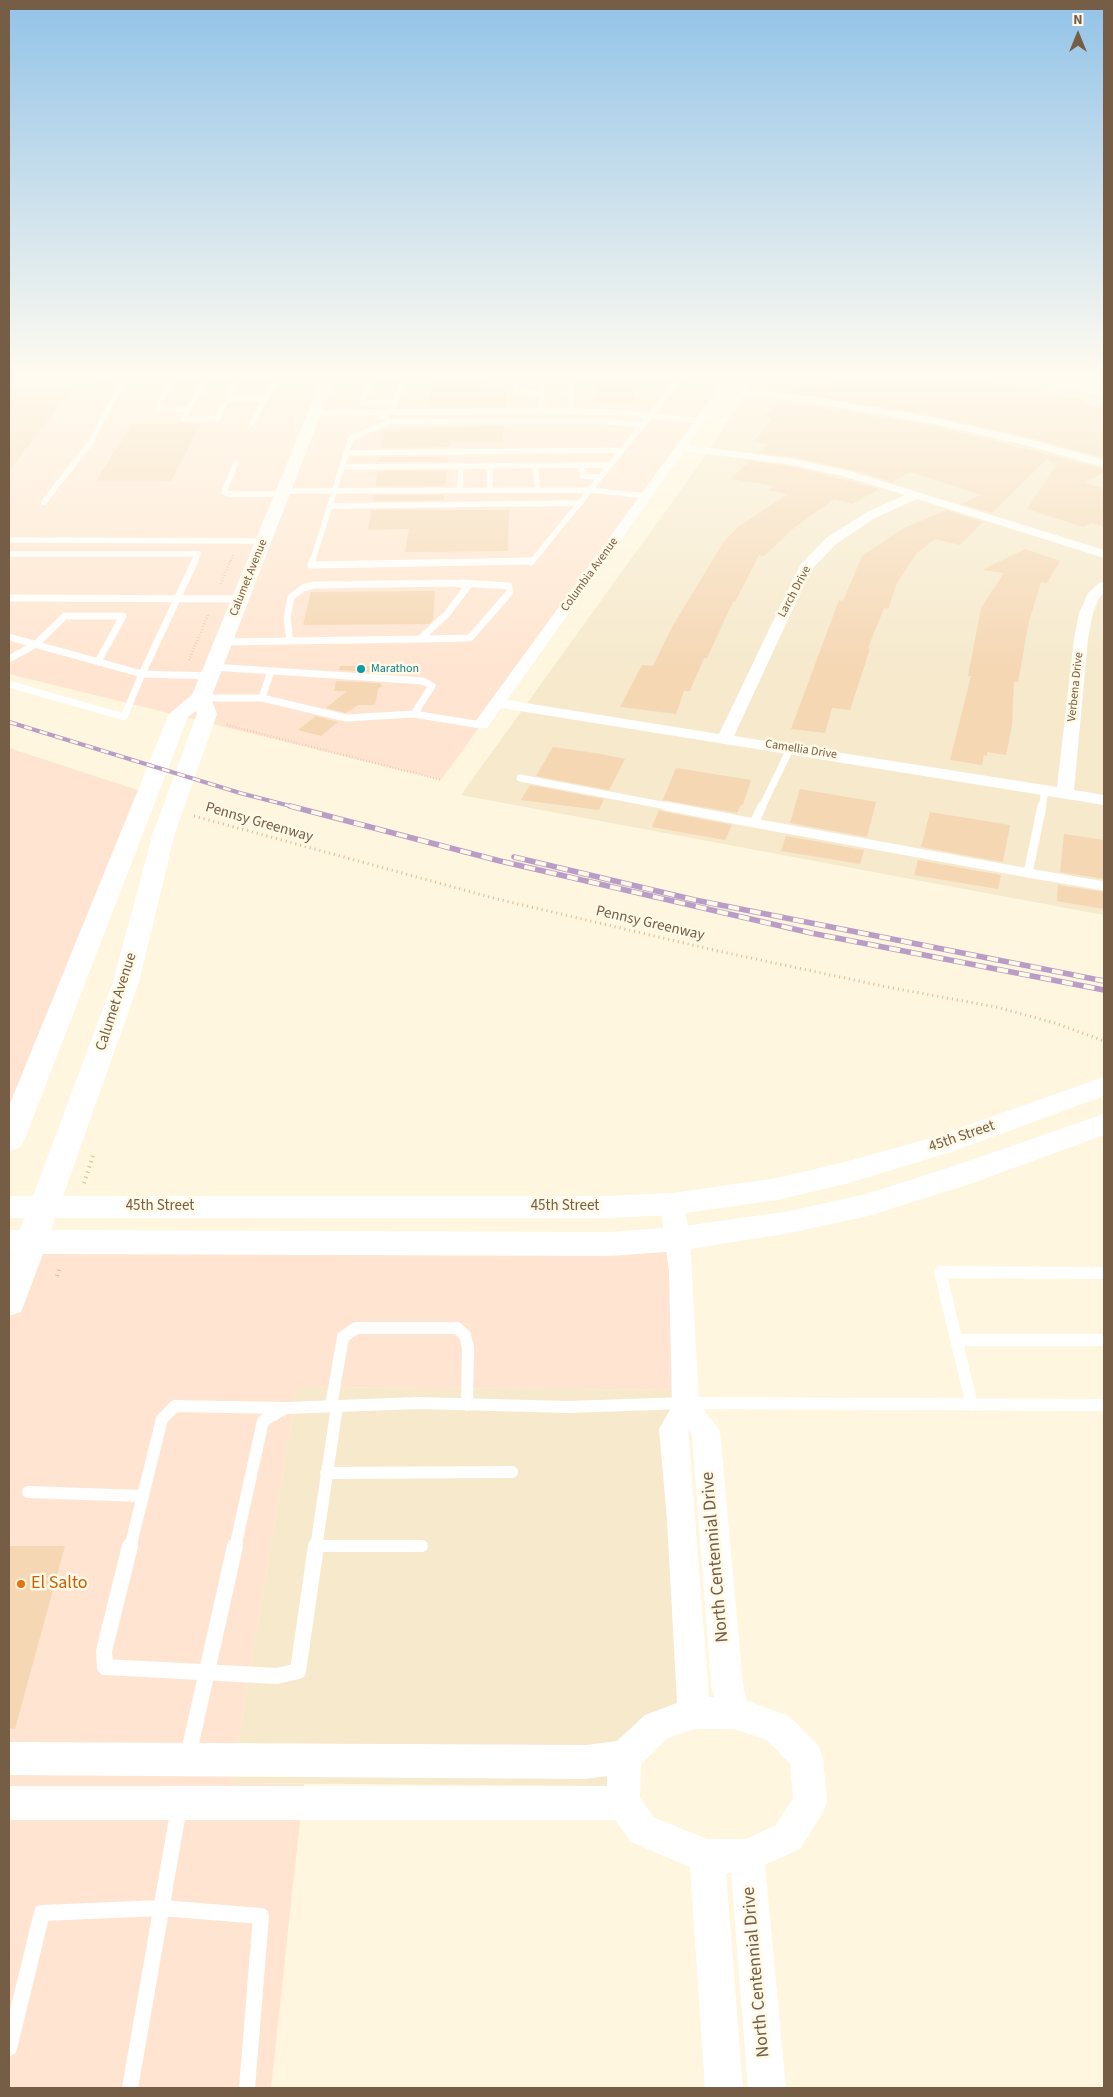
<!DOCTYPE html>
<style>
body{margin:0}
#map{position:relative;width:1113px;height:2097px;overflow:hidden;background:#fef6de;font-family:"Source Sans 3",sans-serif}
canvas{display:block}
.frame{position:absolute;inset:0;border:10px solid #765d45;pointer-events:none}
.north{position:absolute;left:1053px;top:10px;width:50px;height:50px;-webkit-text-stroke:4px #fff9e6;paint-order:stroke;rotate:0deg;font-size:14px;font-weight:700;line-height:20px;text-align:center;color:#765d45}
.north::after{content:'';display:block;margin:auto;width:18px;height:22px;background:#765d45;clip-path:polygon(50% 0,100% 100%,50% 72%,0 100%)}
</style>
<div id="map">
<canvas width="1113" height="2097"></canvas>
<div class="frame"></div>
<div class="north">N</div>
</div>
<script>
const context = document.querySelector('canvas').getContext('2d');
context.lineJoin = 'round';
function fillPath(path, color) {
  context.fillStyle = color;
  context.fill(path, 'evenodd');
}
function poly(rows) {
  const path = new Path2D();
  for (const r of rows) {
    path.moveTo(r[0], r[1]);
    for (let i = 2; i < r.length; i += 2) path.lineTo(r[i], r[i + 1]);
  }
  return path;
}
function strokePath(path, color, width, dash) {
  context.strokeStyle = color;
  context.lineWidth = width;
  context.lineCap = dash ? 'butt' : 'round';
  context.setLineDash(dash || []);
  context.stroke(path);
}
function drawText(font, color, halo, rows, align = 'center') {
  context.font = font + ' "Source Sans 3",sans-serif';
  context.lineWidth = 5;
  context.setLineDash([]);
  context.textBaseline = 'middle';
  context.strokeStyle = halo;
  context.fillStyle = color;
  for (const [text, x, y, turn = 0] of rows) {
    context.save();
    context.translate(x, y);
    context.rotate((+turn || 0) * Math.PI / 180);
    context.textAlign = isNaN(turn) ? turn : align;
    if (halo) context.strokeText(text, 0, 0);
    context.fillText(text, 0, 0);
    context.restore();
  }
}
const residential = poly([
 [757,375,1104,375,1104,915,461,795,703,459],
 [297,1387,679,1390,688,1709,617,1786,231,1783]
]);
const commercial = poly([
 [9,375,733,375,441,780,9,674],
 [9,748,141,791,9,1118],
 [675,1244,679,1390,297,1387,231,1783,304,1784,271,2088,9,2088,9,1319,35,1247]
]);
const building = poly([
 [831,375,960,375,1086,401,1082,403,1104,408,1104,458,1032,438,935,416,791,393,802,382,830,384],
 [434,378,483,380,482,391,507,391,506,407,428,407],
 [595,382,632,382,635,403,596,403],
 [9,388,73,388,9,471],
 [781,401,935,426,1104,469,1104,473,1083,482,1104,489,1104,527,1091,523,1083,527,1027,509,1056,466,1047,459,992,513,961,504,981,495,910,472,892,482,853,470,793,457,759,453,769,444,753,442,772,419,763,417],
 [132,424,201,424,171,481,96,481],
 [504,426,503,442,450,443,449,447,381,448,384,431,423,431,424,427],
 [379,457,448,457,448,462,378,462],
 [750,461,793,467,879,489,852,504,834,499,794,528,764,556,759,555,735,602,733,602,707,658,704,658,690,691,684,691,676,714,620,707,642,665,653,666,672,627,723,543,737,528,788,494,768,490,773,486,730,479],
 [377,471,447,471,445,486,376,486],
 [374,495,444,495,444,500,373,501],
 [371,510,509,510,508,551,405,552,409,529,368,530],
 [946,510,983,522,960,545,935,539,917,553,897,583,888,609,884,608,868,648,870,649,850,710,832,708,825,733,791,729,839,600,843,601,862,556,904,528],
 [1025,549,1060,561,1047,583,1041,582,1029,621,1018,682,1014,682,1012,725,1006,755,987,752,987,756,984,755,982,765,950,760,971,676,968,676,981,608,1004,573,982,570],
 [435,591,433,620,429,624,303,625,311,592],
 [384,662,382,673,339,670,340,666,379,666],
 [336,681,380,683,382,686,378,689,375,705,358,705,346,713,326,708,347,691,334,691],
 [316,716,338,722,321,736,298,730],
 [553,747,595,753,625,759,609,790,536,776],
 [676,768,751,780,743,805,741,805,737,813,663,800],
 [530,785,604,799,599,810,521,800],
 [800,789,876,802,867,837,790,823],
 [659,810,665,812,732,825,725,840,652,827],
 [930,812,1010,825,1003,862,921,847],
 [1064,834,1104,840,1104,879,1060,872],
 [786,836,864,850,860,864,781,851],
 [918,860,1001,875,998,889,914,875],
 [1058,885,1104,892,1104,909,1057,901],
 [9,1546,65,1546,15,1729,9,1728]
]);
const pathFar3 = poly([
 [302,390,304,375],
 [230,563,233,555]
]);
const pathFar2 = poly([
 [221,584,230,561],
 [189,660,208,615],
 [227,725,441,780]
]);
const pathFar1 = poly([
 [194,816,497,899,718,951,887,987,996,1007,1055,1023,1104,1041]
]);
const path = poly([
 [84,1183,93,1156],
 [57,1276,60,1266]
]);
const laneFar4 = poly([
 [176,375,277,377,265,399,227,399,217,419,184,419,188,409,158,409,161,399,176,377],
 [516,375,515,389,542,396],
 [227,399,240,377],
 [395,403,362,403,372,377,404,377],
 [188,409,208,377],
 [392,410,405,375],
 [542,411,608,412,702,421],
 [571,411,570,377,681,376],
 [315,413,542,411,542,375],
 [390,422,598,421,643,425],
 [252,423,265,399],
 [346,453,622,450],
 [236,463,224,492,228,494,283,494],
 [582,465,582,476,600,477],
 [490,466,490,490],
 [535,466,538,490],
 [342,467,609,465],
 [460,490,461,466],
 [284,491,589,490,648,496],
 [44,502,91,442,120,386,120,382,98,375],
 [329,506,581,503],
 [9,540,264,541],
 [9,554,198,554,194,563],
 [312,563,351,438,390,422,379,413],
 [531,563,683,375]
]);
const laneFar3 = poly([
 [195,561,142,674,210,676],
 [312,561,311,565,532,561],
 [454,583,468,586,447,614,420,639,290,641,287,618,291,597,303,588,314,585,454,583],
 [9,598,241,599],
 [9,637,142,674,124,717,9,684],
 [421,639,470,638,510,592,509,586,462,583],
 [223,642,290,641],
 [9,659,36,644,65,616,123,616,98,662],
 [213,667,423,681,432,686,414,714],
 [201,698,262,698,271,671],
 [262,698,346,718,414,714,481,725],
 [520,778,672,807],
 [762,807,790,749],
 [1042,807,1045,791]
]);
const laneFar2 = poly([
 [666,806,754,823],
 [762,806,754,823,1028,873,1042,806],
 [1028,873,1104,886]
]);
const laneFar1 = poly([
 [956,1340,1104,1340],
 [972,1405,940,1272,1104,1273],
 [331,1406,343,1337,356,1328,457,1328,465,1335,468,1348,467,1405],
 [326,1473,512,1472],
 [28,1492,142,1496],
 [315,1546,422,1546],
 [130,1548,162,1419,175,1406,284,1408],
 [235,1548,263,1421,285,1408,418,1403,568,1407,686,1403,1104,1405],
 [316,1548,337,1406]
]);
const lane = poly([
 [130,1546,104,1651,105,1667,277,1676,298,1671,316,1546],
 [188,1756,235,1546],
 [9,2048,42,1913,161,1908,261,1916,247,2088],
 [130,2088,179,1807]
]);
const street = poly([
 [728,375,738,375,729,388,813,397,935,418,1032,440,1104,460,1104,467,1025,445,935,424,813,403,725,393,688,445,793,459,853,472,1104,550,1104,558,917,499,875,518,836,544,811,570,734,736,1057,787,1074,639,1079,613,1088,593,1099,583,1104,582,1104,593,1099,598,1093,613,1088,639,1074,790,1104,795,1104,805,501,708,487,728,475,728,473,725,475,722,728,375],
 [684,451,793,465,846,477,905,495,867,512,826,538,800,565,719,734,507,700,684,451],
 [1096,375,1104,375,1104,379,1087,388,1078,386,1096,375],
 [672,1195,680,1198,684,1204,690,1239,699,1404,720,1431,743,1684,747,1701,789,1716,818,1745,823,1757,827,1802,822,1814,800,1849,765,1865,786,2088,748,2088,731,1873,726,1873,743,2088,705,2088,690,1867,631,1842,615,1820,9,1820,9,1786,607,1786,607,1776,586,1779,9,1775,9,1742,586,1745,617,1741,645,1715,677,1703,667,1520,659,1429,672,1406,669,1271,660,1204,664,1198,672,1195],
 [688,1429,692,1435,711,1684,714,1697,709,1697,688,1429],
 [694,1729,734,1729,767,1740,790,1764,793,1798,776,1825,746,1839,707,1839,655,1818,640,1798,641,1764,668,1738,694,1729]
]);
const secondary = poly([
 [323,375,336,375,211,698,217,714,175,833,139,982,63,1196,607,1196,672,1193,777,1178,849,1161,931,1138,1104,1077,1104,1096,951,1152,849,1183,777,1200,672,1215,607,1218,55,1218,51,1230,610,1232,678,1227,790,1211,866,1194,948,1168,1104,1114,1104,1135,970,1184,868,1216,790,1233,678,1251,610,1256,43,1254,21,1312,9,1316,9,1260,11,1254,9,1254,9,1230,20,1230,24,1218,9,1218,9,1196,33,1196,113,982,153,833,197,714,196,711,188,717,24,1141,19,1148,9,1151,9,1106,169,714,192,695,323,375],
 [1023,375,1048,375,1104,388,1104,396,1024,378,1023,375]
]);
const railFar1 = poly([
 [9,722,240,793,294,807]
]);
const rail = poly([
 [290,806,500,861,811,933,1104,990],
 [514,857,695,900,1104,981]
]);
const markers = [
 [361,669,5,"#0f9aa8"],
 [21,1584,5,"#e8710a"]
];
const farStreetnames = [
 ["Columbia Avenue",590,575,-54],
 ["Calumet Avenue",249,578,-68],
 ["Larch Drive",795,592,-62],
 ["Verbena Drive",1076,687,-84],
 ["Camellia Drive",801,750,9]
];
const farCulturenames = [
 ["Marathon",371,669]
];
const streetNames = [
 ["Pennsy Greenway",259,823,16],
 ["Pennsy Greenway",650,924,13],
 ["Calumet Avenue",117,1002,-72],
 ["45th Street",962,1137,-19],
 ["45th Street",160,1207],
 ["45th Street",565,1207]
];
const nearStreetnames = [
 ["North Centennial Drive",716,1557,-95],
 ["North Centennial Drive",757,1972,-95]
];
const nearFoodnames = [
 ["El Salto",31,1584]
];
fillPath(residential, '#f6e9cc');
fillPath(commercial, '#ffe5d1');
fillPath(building, '#f5d7b4');
strokePath(pathFar3, '#dabb98', 2, [0.5, 2]);
strokePath(pathFar2, '#dabb98', 2.5, [0.5, 2.5]);
strokePath(pathFar1, '#dabb98', 3, [1, 4]);
strokePath(path, '#dabb98', 4, [1, 4.5]);
strokePath(laneFar4, '#fff', 5.5);
strokePath(laneFar3, '#fff', 7);
strokePath(laneFar2, '#fff', 9);
strokePath(laneFar1, '#fff', 12);
strokePath(lane, '#fff', 16);
fillPath(street, '#fff');
fillPath(secondary, '#fff');
strokePath(railFar1, '#ba9dc7', 4);
strokePath(rail, '#ba9dc7', 5.5);
strokePath(railFar1, '#fff9e6', 2.5, [8]);
strokePath(rail, '#fff9e6', 4, [11]);
const sky = context.createLinearGradient(0, 0, 0, 669);
sky.addColorStop(0, '#92c3e8');
sky.addColorStop(0.56, '#fffbf0');
sky.addColorStop(1, '#fffbf000');
context.fillStyle = sky;
context.fillRect(0, 0, 1113, 669);
for (const [x, y, r, color] of markers) {
  const dot = new Path2D();
  dot.arc(x, y, r, 0, 2 * Math.PI);
  context.fillStyle = color;
  context.fill(dot);
  strokePath(dot, '#fff9e6', 2);
}
drawText('12px', '#765d45', '#fff9e6', farStreetnames);
drawText('12px', '#0d838f', '#fff9e6', farCulturenames, 'left');
drawText('15px', '#765d45', '#fff9e6', streetNames);
drawText('18px', '#765d45', '#fff9e6', nearStreetnames);
drawText('18px', '#c56008', '#fff9e6', nearFoodnames, 'left');
</script>
